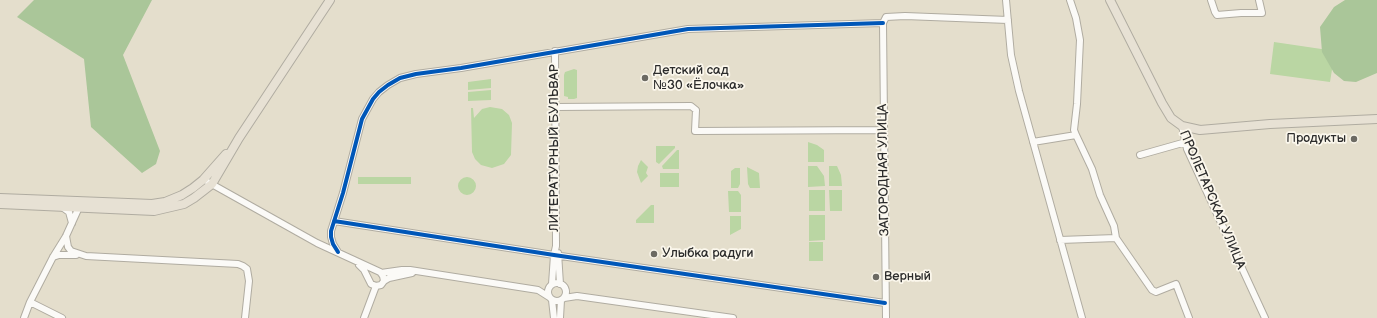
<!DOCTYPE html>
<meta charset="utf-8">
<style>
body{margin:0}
canvas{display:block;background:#e4decc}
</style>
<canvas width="1377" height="318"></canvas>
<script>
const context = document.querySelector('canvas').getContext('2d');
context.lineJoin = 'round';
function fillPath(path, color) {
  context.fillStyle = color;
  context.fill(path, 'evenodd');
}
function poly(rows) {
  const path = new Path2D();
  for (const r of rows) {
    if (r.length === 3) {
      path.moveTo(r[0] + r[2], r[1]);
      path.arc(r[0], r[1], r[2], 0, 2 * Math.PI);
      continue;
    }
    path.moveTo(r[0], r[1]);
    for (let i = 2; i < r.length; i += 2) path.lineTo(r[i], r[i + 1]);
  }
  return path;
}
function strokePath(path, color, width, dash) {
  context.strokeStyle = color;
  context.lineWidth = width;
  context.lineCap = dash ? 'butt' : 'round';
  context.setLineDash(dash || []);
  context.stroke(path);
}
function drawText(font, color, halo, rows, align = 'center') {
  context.font = font + ' "Balsamiq Sans",sans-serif';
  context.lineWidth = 3.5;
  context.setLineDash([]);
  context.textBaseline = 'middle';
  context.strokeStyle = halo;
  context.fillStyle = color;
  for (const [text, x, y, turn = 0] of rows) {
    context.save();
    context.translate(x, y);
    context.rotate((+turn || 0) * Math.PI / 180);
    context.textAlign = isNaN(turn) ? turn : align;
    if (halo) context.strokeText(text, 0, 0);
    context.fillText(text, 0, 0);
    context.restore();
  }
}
const green = poly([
 [1274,42,1335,51,1330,82,1270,74],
 [574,69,577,70,577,98,574,99,568,99,568,97,564,96,564,75,565,72],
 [491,79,491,88,468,90,468,82],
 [491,90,491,100,468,101,468,92],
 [490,107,502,109,509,115,512,123,511,155,504,164,492,168,481,165,475,159,472,152,471,108,473,108,474,118,482,109],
 [808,142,817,145,824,150,824,162,808,162],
 [656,146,675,146,675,148,659,164,656,162],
 [677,150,679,150,679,169,663,169,662,166],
 [641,160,648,167,646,173,648,176,641,183,637,172,638,166],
 [808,166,817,166,824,176,825,186,808,187],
 [829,166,837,166,841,175,842,186,829,186],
 [747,167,759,173,760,188,750,188,748,184],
 [735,168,740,168,740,184,738,188,731,188,731,171],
 [660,173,679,173,679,187,660,187],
 [358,177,411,177,411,184,358,184],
 [467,186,9],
 [809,190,825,190,825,211,809,211],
 [829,190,842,190,842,211,830,211],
 [728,191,738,191,741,195,741,212,729,212],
 [651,205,654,205,654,223,636,223,636,220],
 [809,215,825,215,825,240,809,241],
 [730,216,741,216,741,229,730,235],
 [809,242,823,242,823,261,809,261]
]);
const forest = poly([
 [34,0,152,0,123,55,160,151,156,164,142,173,91,127,84,59,17,17],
 [1345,0,1377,0,1377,73,1356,82,1344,81,1334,73,1322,52,1320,27,1334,7]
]);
const minor = poly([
 [1006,0,1011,55,1019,91,1082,318],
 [1070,0,1076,18,1080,40,1077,104,1074,130,1076,135],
 [1211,0,1215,12,1217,15,1241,13,1262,13,1259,0],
 [555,107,691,106,696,110,695,131,884,130],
 [1182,126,1187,149,1265,318],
 [1033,142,1076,135,1092,169,1100,195,1114,226,1116,238],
 [1140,155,1186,142],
 [208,182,317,243,380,272,383,276,384,281],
 [62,207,69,212,72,223],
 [334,221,554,255,885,303],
 [66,236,68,247,71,251,86,256,238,264,243,266,247,269,249,281,245,318],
 [1060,240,1116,238,1152,290,1156,292,1176,284,1189,318],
 [338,252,333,244,331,237,331,231,343,193,362,119,373,99,379,92,388,85,400,78,416,74,461,68,688,29,883,23],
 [558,253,560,284],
 [53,257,59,255,76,255],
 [359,265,364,270,371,284,376,286,381,285,384,281,389,278,412,273],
 [381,273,402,270,410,270,538,290,549,297],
 [557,292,9],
 [552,284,554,255,556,246,555,51],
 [564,298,577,296,733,318],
 [552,300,554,318],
 [30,302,62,318],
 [24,318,30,302,53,257,66,236,80,205],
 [364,318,376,286],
 [560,318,561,300],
 [886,318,883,23,886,17,905,16,1008,20]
]);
const major = poly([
 [1110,0,1162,103,1171,118,1182,126,1200,130,1270,124,1377,119],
 [0,198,128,203,152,204,165,202,182,195,193,188,203,180,226,154],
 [0,204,154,211,184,204,194,198,212,184,239,138,330,0]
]);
const cycleway = poly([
 [334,221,554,255,885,303],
 [338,252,333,244,331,237,331,231,343,193,362,119,373,99,379,92,388,85,400,78,416,74,461,68,688,29,883,23]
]);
const markers = [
 [645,78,4,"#6c6a63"],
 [1354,139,4,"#6c6a63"],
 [654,254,4,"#6c6a63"],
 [876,277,4,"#6c6a63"]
];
const poiNames = [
 ["Детский сад",653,71],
 ["№30 «Ёлочка»",653,86],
 ["Продукты",1346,139,"right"],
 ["Улыбка радуги",662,254],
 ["Верный",884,277]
];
const streetNames = [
 ["ЛИТЕРАТУРНЫЙ БУЛЬВАР",555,148,-90],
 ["ЗАГОРОДНАЯ УЛИЦА",884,170,-91],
 ["ПРОЛЕТАРСКАЯ УЛИЦА",1212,200,67]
];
fillPath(green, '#bad6a3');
fillPath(forest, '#aac699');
strokePath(minor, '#b0aca1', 8);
strokePath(major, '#b0aca1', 10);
strokePath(minor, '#fbfaf7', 6);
strokePath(major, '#e7e1d4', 8);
strokePath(cycleway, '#0057b8', 4);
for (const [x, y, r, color] of markers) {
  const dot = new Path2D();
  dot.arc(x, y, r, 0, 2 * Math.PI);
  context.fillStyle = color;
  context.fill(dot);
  strokePath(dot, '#fbf7ec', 1.5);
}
drawText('13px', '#2b2b2b', '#fbf7ec', poiNames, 'left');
drawText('13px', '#2b2b2b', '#fbf7ec', streetNames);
</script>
